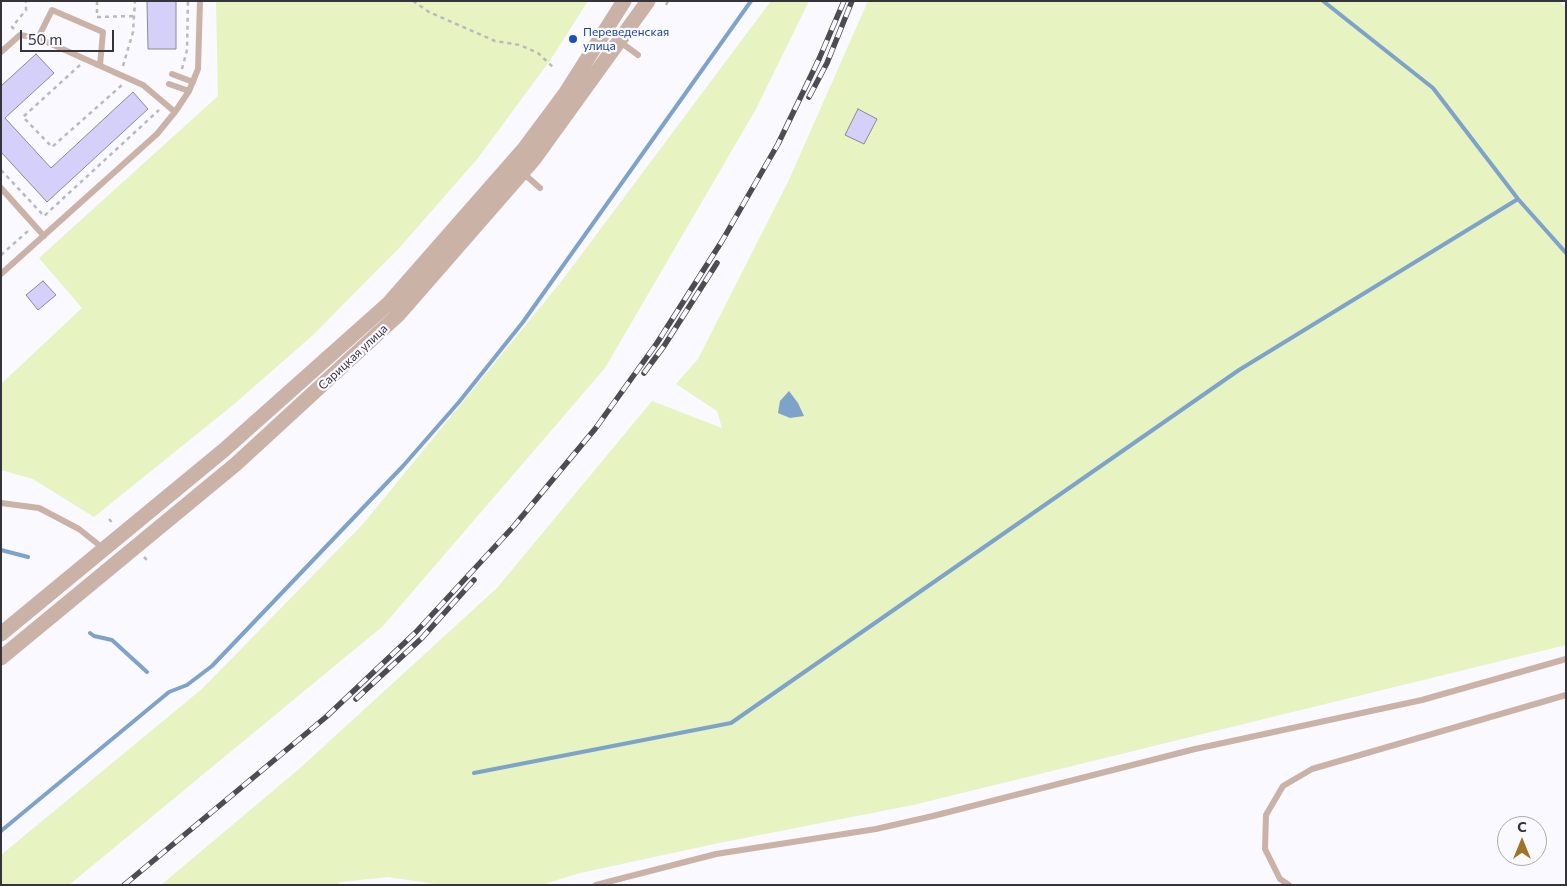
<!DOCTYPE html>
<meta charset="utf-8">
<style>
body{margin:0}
#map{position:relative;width:1567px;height:886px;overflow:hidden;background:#f9f9ff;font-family:Commissioner,sans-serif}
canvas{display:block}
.frame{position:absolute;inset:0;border:2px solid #35343a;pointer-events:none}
.north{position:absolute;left:1497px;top:816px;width:50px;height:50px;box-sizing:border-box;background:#f9f9ff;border:1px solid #abaab0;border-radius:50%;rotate:0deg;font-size:14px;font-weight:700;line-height:20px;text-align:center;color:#35343a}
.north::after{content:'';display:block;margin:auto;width:18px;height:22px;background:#9f7524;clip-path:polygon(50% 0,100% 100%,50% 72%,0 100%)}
.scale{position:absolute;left:20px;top:30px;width:94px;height:22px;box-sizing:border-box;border:2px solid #35343a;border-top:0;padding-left:6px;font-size:15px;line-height:18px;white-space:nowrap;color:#35343a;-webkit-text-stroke:4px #f9f9ff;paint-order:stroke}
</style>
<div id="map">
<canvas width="1567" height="886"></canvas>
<div class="frame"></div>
<div class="north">С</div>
<div class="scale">50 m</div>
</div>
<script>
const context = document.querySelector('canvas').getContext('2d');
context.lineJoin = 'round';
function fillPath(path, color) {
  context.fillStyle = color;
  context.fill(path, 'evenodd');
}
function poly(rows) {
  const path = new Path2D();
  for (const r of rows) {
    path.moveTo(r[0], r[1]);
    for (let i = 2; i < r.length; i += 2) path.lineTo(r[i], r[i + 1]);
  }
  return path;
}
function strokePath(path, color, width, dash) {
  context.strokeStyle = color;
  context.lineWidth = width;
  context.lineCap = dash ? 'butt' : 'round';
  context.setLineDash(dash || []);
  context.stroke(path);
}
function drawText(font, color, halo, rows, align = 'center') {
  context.font = font + ' Commissioner,sans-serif';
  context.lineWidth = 4.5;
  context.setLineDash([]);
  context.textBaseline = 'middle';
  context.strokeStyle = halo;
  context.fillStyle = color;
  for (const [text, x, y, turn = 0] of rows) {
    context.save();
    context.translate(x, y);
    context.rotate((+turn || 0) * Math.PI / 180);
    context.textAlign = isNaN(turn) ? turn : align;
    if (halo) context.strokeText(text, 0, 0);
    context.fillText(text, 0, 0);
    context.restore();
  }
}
const green = poly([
 [216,1,588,1,551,59,478,158,401,246,313,335,233,405,94,517,33,479,1,470,1,384,82,308,39,258,218,96],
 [771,1,809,1,756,109,605,368,383,626,69,885,1,885,1,855,203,688,363,524,560,283],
 [868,1,1558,1,1566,7,1566,645,913,805,719,843,580,873,541,885,442,885,388,877,341,882,335,885,161,885,299,769,497,588,652,401,722,428,717,411,676,384,698,359,788,182]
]);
const water = poly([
 [789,391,798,403,804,416,790,418,778,413,780,401]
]);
const stream = poly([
 [1323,1,1433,88,1518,199,1566,253],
 [1,550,28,557],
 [90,633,94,636,112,640,147,672],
 [474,773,731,723,1239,370,1518,199],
 [1,831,169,692,187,685,212,666,403,466,459,402,523,322,751,1]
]);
const building = poly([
 [147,1,176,1,176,49,148,49,147,1],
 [36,54,54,73,5,118,51,168,133,92,148,109,47,202,1,152,1,86,36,54],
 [858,109,877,119,864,144,845,135,858,109],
 [43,281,56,295,38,310,26,295,43,281]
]);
const path = poly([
 [97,1,97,17],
 [413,1,429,12,495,41,520,45,538,53,555,69],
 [666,5,668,1],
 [97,17,135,16],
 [14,29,12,27,26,10,26,1],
 [80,65,23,117,52,147,122,85],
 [123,66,133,32,135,1],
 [182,69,187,50,188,1],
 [1,170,44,216,159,110],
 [1,255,28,231],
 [109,519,114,525],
 [144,557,149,562]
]);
const service = poly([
 [38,38,52,10,103,32,100,65],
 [619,41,638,55],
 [1,52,20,35,38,38,143,85,175,112],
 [172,74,193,82],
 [169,84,189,91],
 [523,173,540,188],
 [1,188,44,236],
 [1,274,157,134,175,112,189,91,198,69,200,1],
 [1,503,39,508,79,529,104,549],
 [596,885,716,854,876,829,933,816,1195,749,1422,700,1566,659],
 [1289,885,1280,879,1265,849,1266,815,1283,786,1312,769,1566,695]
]);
const tertiary = poly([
 [1,634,224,450,389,303,524,149,565,94,624,1],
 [1,658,236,464,398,315,534,159,648,1]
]);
const rail = poly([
 [809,97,827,63,852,1],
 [644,373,664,346,717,263],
 [356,699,422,638,474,580],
 [124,885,326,717,416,632,514,526,595,429,657,343,722,241,778,144,819,59,844,1]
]);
const markers = [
 [573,39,5,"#1a4fb4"]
];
const transitNames = [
 ["Переведенская",583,32],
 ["улица",583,46]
];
const streetNames = [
 ["Сарицкая улица",353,357,-43]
];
fillPath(green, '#e7f3c0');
fillPath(water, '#7ea3cb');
strokePath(stream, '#7ea3cb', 4);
fillPath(building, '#d5d0f9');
strokePath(building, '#8a8996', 1);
strokePath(path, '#bab9bf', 2.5, [4, 4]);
strokePath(service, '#cab2a7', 6);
strokePath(tertiary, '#cab2a7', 15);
strokePath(rail, '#4d4c52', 5.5);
strokePath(rail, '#f9f9ff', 4, [11]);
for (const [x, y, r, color] of markers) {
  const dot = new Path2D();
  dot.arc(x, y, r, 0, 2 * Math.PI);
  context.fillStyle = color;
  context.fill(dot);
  strokePath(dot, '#f9f9ff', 2);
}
drawText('12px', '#164399', '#f9f9ff', transitNames, 'left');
drawText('12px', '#35343a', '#f9f9ff', streetNames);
</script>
